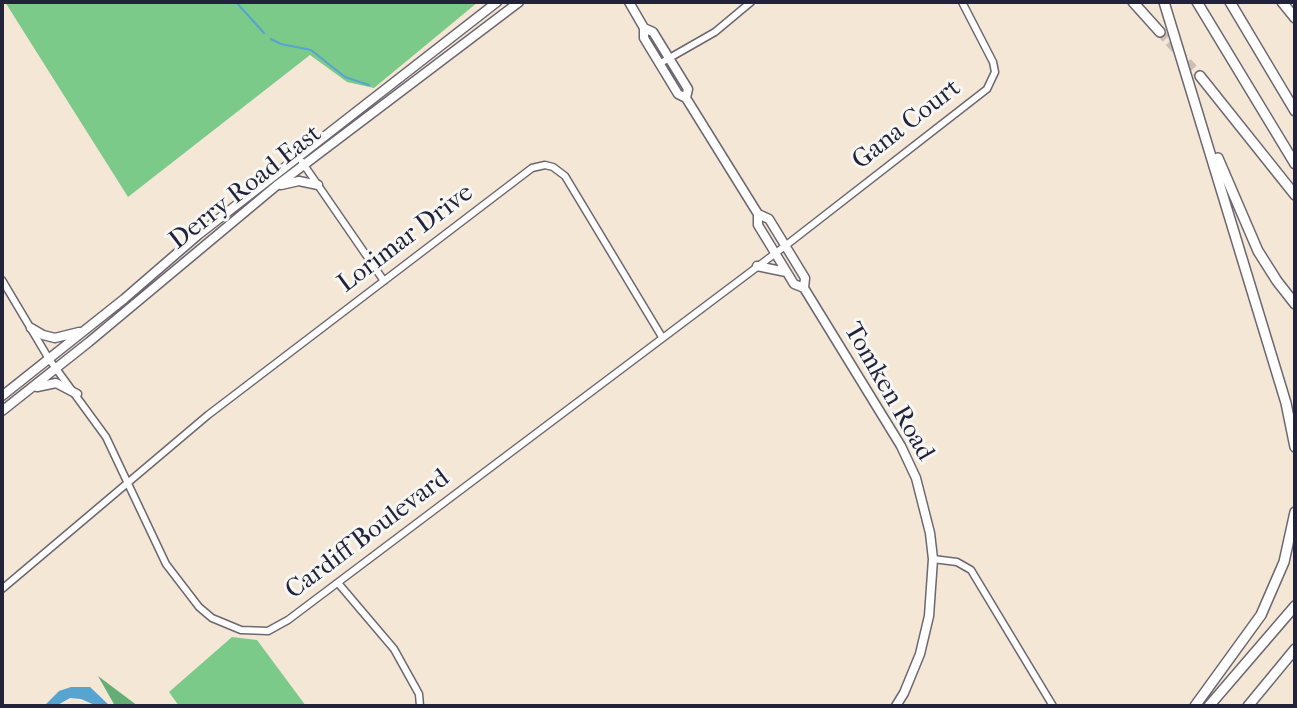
<!DOCTYPE html>
<style>
body{margin:0}
#map{position:relative;width:1297px;height:708px;overflow:hidden;background:#f5e7d6;font-family:"IM FELL French Canon",serif}
canvas{display:block}
.frame{position:absolute;inset:0;border:4px solid #22223b;pointer-events:none}
</style>
<div id="map">
<canvas width="1297" height="708"></canvas>
<div class="frame"></div>
</div>
<script>
const context = document.querySelector('canvas').getContext('2d');
context.lineJoin = 'round';
function fillPath(path, color) {
  context.fillStyle = color;
  context.fill(path, 'evenodd');
}
function poly(rows) {
  const path = new Path2D();
  for (const r of rows) {
    path.moveTo(r[0], r[1]);
    for (let i = 2; i < r.length; i += 2) path.lineTo(r[i], r[i + 1]);
  }
  return path;
}
function strokePath(path, color, width, dash) {
  context.strokeStyle = color;
  context.lineWidth = width;
  context.lineCap = dash ? 'butt' : 'round';
  context.setLineDash(dash || []);
  context.stroke(path);
}
function drawText(font, color, halo, rows, align = 'center') {
  context.font = font + ' "IM FELL French Canon",serif';
  context.lineWidth = 6;
  context.setLineDash([]);
  context.textBaseline = 'middle';
  context.strokeStyle = halo;
  context.fillStyle = color;
  for (const [text, x, y, turn = 0] of rows) {
    context.save();
    context.translate(x, y);
    context.rotate((+turn || 0) * Math.PI / 180);
    context.textAlign = isNaN(turn) ? turn : align;
    if (halo) context.strokeText(text, 0, 0);
    context.fillText(text, 0, 0);
    context.restore();
  }
}
const green = poly([
 [5,2,478,2,374,88,347,82,310,55,128,197],
 [232,637,257,640,306,706,179,706,169,692]
]);
const forest = poly([
 [98,676,138,706,115,706]
]);
const water = poly([
 [71,687,90,687,110,706,97,706,81,699,70,698,56,706,44,706,59,691]
]);
const stream = poly([
 [236,2,264,33],
 [271,39,281,44,311,50,345,77,369,85]
]);
const highwayTunnel = poly([
 [1160,32,1200,76]
]);
const minor = poly([
 [659,64,715,32,751,2],
 [302,162,384,281],
 [2,280,49,359,106,437,166,564,199,607,212,618,241,630,268,631,288,620,789,243,987,89,995,72,993,62,962,2],
 [933,559,957,562,971,570,1053,706],
 [338,583,394,649,419,694,420,706],
 [2,589,208,415,532,168,545,165,553,167,565,176,662,337]
]);
const major = poly([
 [629,2,644,28,644,38,678,94,686,98,758,214,758,225,794,284,804,288,901,446,916,478,930,533,933,559,929,616,920,654,904,693,896,706],
 [644,28,653,32,688,89,686,98],
 [281,185,299,181,318,185],
 [758,214,769,219,805,278,804,288],
 [757,266,786,272],
 [31,328,43,335,55,338,79,332],
 [37,387,56,383,77,394],
 [2,396,124,299,198,235,497,2],
 [2,411,89,342,276,186,519,2]
]);
const highway = poly([
 [1133,2,1160,32],
 [1164,2,1286,403,1295,447],
 [1197,2,1295,164],
 [1230,2,1295,111],
 [1282,2,1295,18],
 [1200,76,1295,195],
 [1218,158,1258,251,1277,281,1295,304],
 [1195,706,1261,615,1284,562,1295,512],
 [1209,706,1295,606],
 [1248,706,1295,649]
]);
const streetNames = [
 ["Gana Court",907,125,-38],
 ["Derry Road East",246,188,-38],
 ["Lorimar Drive",406,239,-37],
 ["Tomken Road",888,392,60],
 ["Cardiff Boulevard",368,535,-37]
];
fillPath(green, '#7bca8a');
fillPath(forest, '#64ae76');
fillPath(water, '#58a4d0');
strokePath(stream, '#58a4d0', 2);
strokePath(highwayTunnel, '#cbc0b7', 9, [9, 4.5]);
strokePath(minor, '#6c6771', 9);
strokePath(major, '#6c6771', 11);
strokePath(highway, '#6c6771', 12);
strokePath(minor, '#fff', 6);
strokePath(major, '#fff', 8);
strokePath(highway, '#fff', 9);
drawText('26px', '#22223b', '#f6f6f2', streetNames);
</script>
